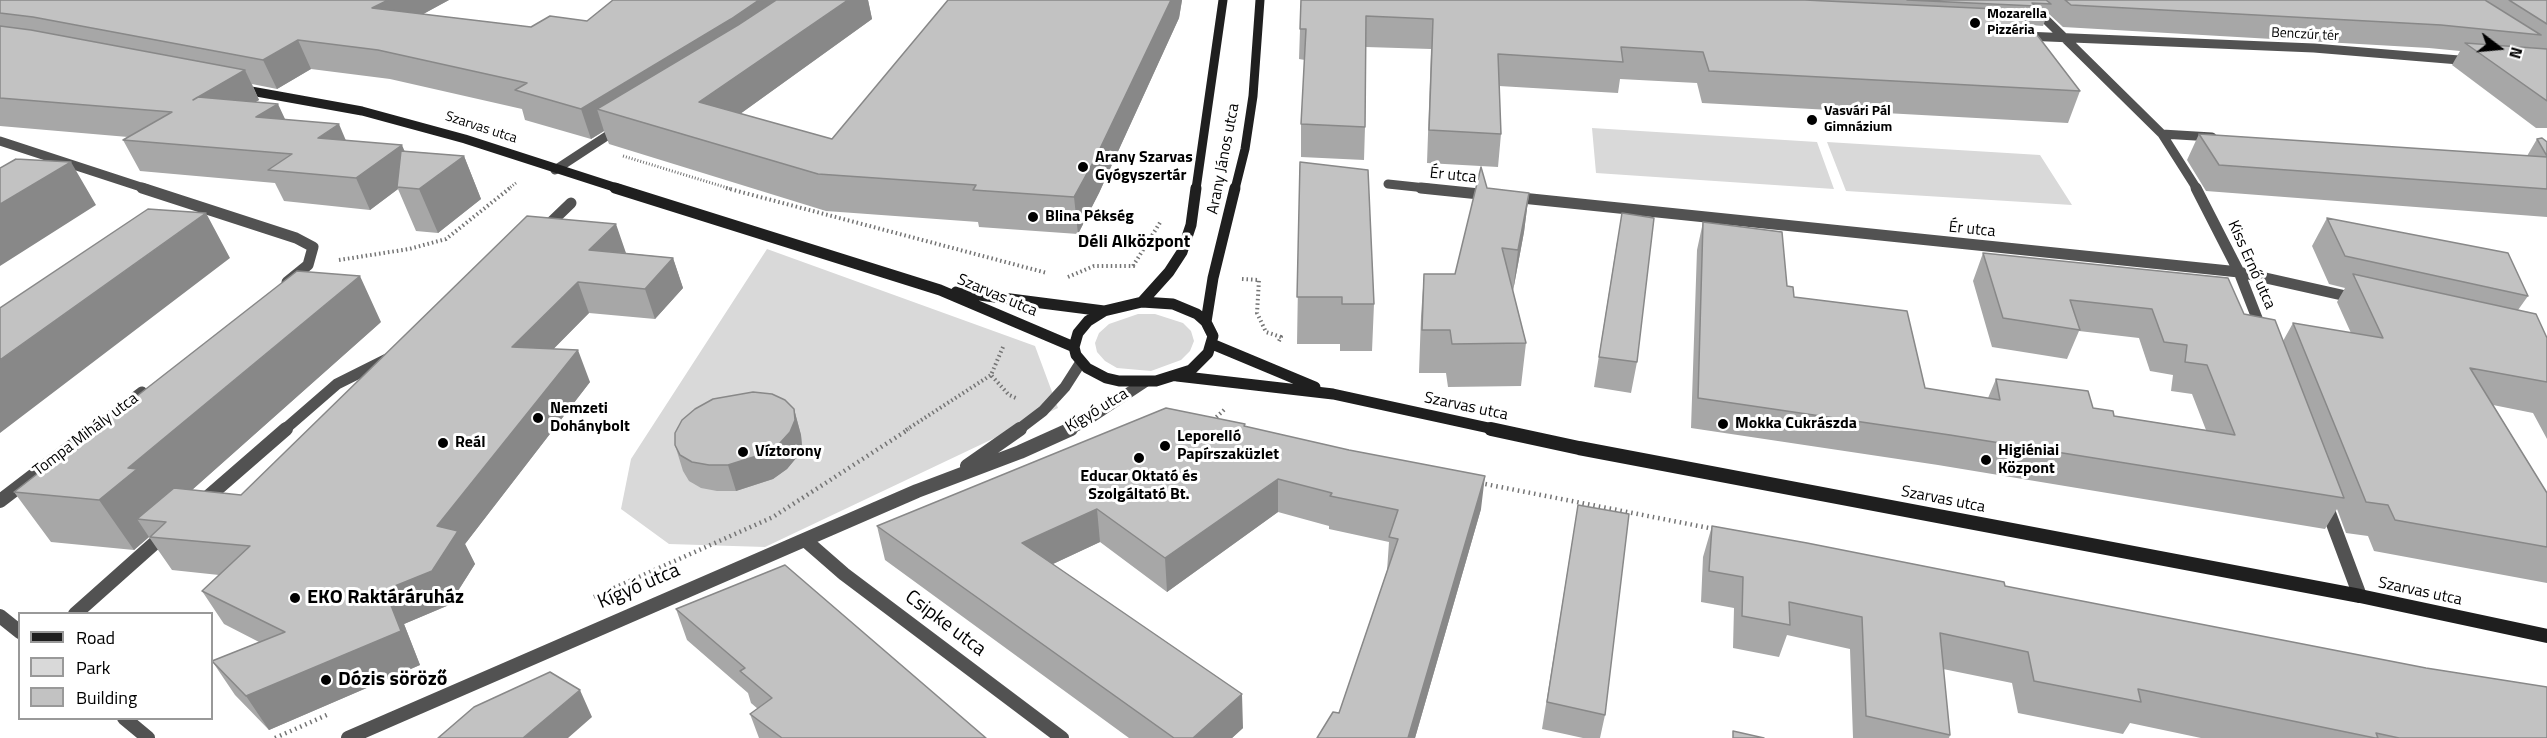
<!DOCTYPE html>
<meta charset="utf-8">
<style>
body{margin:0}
#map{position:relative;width:2547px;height:738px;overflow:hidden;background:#fff;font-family:"Titillium Web",sans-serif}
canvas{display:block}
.legend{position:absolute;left:18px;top:612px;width:195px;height:108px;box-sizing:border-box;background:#fff;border:2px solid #999;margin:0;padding:8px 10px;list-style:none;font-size:18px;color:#000}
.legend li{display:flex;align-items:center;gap:12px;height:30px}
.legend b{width:30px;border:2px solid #999}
.north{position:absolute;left:2469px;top:18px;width:60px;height:60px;-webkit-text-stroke:4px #fff;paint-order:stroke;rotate:106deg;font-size:16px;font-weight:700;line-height:24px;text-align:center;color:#000}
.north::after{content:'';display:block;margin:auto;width:21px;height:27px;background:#000;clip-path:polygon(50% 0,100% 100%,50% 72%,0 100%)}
</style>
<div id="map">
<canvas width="2547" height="738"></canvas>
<ul class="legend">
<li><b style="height:8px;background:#1f1f1f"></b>Road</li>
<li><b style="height:16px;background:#d9d9d9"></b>Park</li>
<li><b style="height:16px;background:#c2c2c2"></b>Building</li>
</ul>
<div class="north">N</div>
</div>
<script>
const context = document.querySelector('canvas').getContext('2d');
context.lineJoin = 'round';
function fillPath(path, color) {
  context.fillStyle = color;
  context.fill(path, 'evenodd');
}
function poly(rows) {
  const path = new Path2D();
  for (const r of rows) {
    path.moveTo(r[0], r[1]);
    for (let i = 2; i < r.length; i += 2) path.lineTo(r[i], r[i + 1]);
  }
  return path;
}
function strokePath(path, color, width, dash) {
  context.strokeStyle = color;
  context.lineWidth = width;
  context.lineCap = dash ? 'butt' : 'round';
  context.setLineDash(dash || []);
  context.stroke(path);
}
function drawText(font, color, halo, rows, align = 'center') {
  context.font = font + ' "Titillium Web",sans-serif';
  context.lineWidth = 6;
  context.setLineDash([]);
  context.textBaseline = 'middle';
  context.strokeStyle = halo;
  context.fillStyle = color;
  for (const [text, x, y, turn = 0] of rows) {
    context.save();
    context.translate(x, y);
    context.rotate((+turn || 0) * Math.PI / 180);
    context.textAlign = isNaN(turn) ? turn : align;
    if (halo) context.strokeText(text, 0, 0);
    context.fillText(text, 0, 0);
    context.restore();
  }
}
const green = poly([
 [1592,128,1817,142,1834,189,1596,173],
 [1827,142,2040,155,2072,205,1846,191],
 [767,249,1035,346,1058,408,765,547,669,544,621,509,631,459],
 [1138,314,1155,314,1183,323,1191,331,1194,341,1190,351,1181,360,1151,371,1117,368,1105,361,1097,352,1095,343,1099,333,1109,324]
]);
const pathFar2 = poly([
 [623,156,731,189],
 [508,189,516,183]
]);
const pathFar1 = poly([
 [726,188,1047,273],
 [339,260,409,249,446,239,510,188],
 [1133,266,1161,221],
 [1068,277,1094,266,1136,266],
 [1242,279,1259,280,1257,313,1266,332,1281,337,1278,343],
 [1003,347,991,375,1009,395,1016,398],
 [1213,420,1225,409],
 [906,430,991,375]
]);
const path = poly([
 [1480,483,1714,529],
 [594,597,773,517,909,429],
 [275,738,329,714]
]);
const streetFar2 = poly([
 [2026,0,2162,134,2197,189],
 [2024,36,2314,48,2471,61],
 [2162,134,2212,137],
 [0,141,147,189],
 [555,170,619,128],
 [1388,184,1435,189]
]);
const streetFar1 = poly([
 [142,188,296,238,313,247,308,265,287,282],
 [1421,188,1489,195],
 [2196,188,2239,272,2262,331],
 [1512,197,2239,272,2355,298],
 [545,228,571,203],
 [92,430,142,392],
 [284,430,337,384,389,358],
 [1018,430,1043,411,1065,387,1081,362],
 [1067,430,1083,423,1145,382]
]);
const street = poly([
 [967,466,1020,429],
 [0,501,94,429],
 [202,502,286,429],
 [2326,505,2360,596],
 [805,540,844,574,1062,738],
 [75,614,166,533],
 [0,616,20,632],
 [124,718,148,738],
 [348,738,917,491,1020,452,1071,429]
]);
const secondaryFar2 = poly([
 [240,89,362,111,465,139,620,189],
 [1196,189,1223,0],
 [1235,189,1245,149,1253,96,1260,0]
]);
const secondaryFar1 = poly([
 [615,188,940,290,1074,347],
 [956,292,1104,311],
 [1142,302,1173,304,1197,314,1206,322,1213,336,1208,353,1191,370,1156,381,1119,381,1106,378,1087,368,1076,355,1074,347,1078,333,1088,321,1104,311,1142,302],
 [1142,302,1169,272,1182,252,1191,225,1196,188],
 [1206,322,1213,278,1235,188],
 [1212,344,1315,387],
 [1177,376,1333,394,1498,430]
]);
const secondary = poly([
 [1491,429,1579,448,2360,596,2547,636]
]);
const wall = poly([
 [0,0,449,0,423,14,531,27,587,21,613,0,868,0,872,19,740,114,832,139,948,0,1182,0,1179,18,1099,193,1078,234,979,227,978,222,826,211,609,144,604,131,591,139,525,120,522,109,390,79,311,69,277,89,252,84,259,100,255,102,285,120,346,140,405,151,464,156,481,199,438,233,416,231,398,189,370,210,284,201,275,183,140,171,123,140,128,137,0,126],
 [1301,0,2547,0,2547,128,2536,128,2452,65,2460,51,2429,48,2063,27,2048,13,2043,26,2030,25,2080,91,2068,123,1702,103,1697,83,1620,79,1618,93,1499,86,1501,134,1498,167,1427,163,1431,49,1366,47,1365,127,1364,160,1301,157,1301,124,1305,60,1299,59],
 [2199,134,2527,156,2537,139,2547,142,2547,217,2206,191,2187,160],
 [1300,162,1374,304,1372,351,1340,351,1340,344,1297,344],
 [1487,188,1529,193,1524,232,1513,291,1526,343,1521,386,1448,387,1446,373,1419,373,1421,316,1424,274,1455,274],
 [527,216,626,253,673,258,683,288,655,319,589,313,553,349,590,382,465,544,475,564,449,605,404,624,420,665,269,730,235,695,212,661,259,642,224,624,202,591,219,575,172,570,149,537,134,550,51,542,14,492,381,322,192,490,241,495],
 [2327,218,2528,296,2518,310,2547,338,2547,439,2533,413,2493,405,2547,493,2547,583,2374,551,2368,536,2346,533,2337,509,2325,529,1938,465,1691,428,1697,250,1703,222,1787,286,1794,297,1925,388,1988,398,1996,379,2093,408,2114,416,2206,430,2192,394,2171,391,2173,375,2150,371,2139,338,2079,331,2067,359,1992,347,1973,281,1983,253,2244,314,2283,341,2293,323,2351,333,2337,302,2345,288,2329,284,2312,246],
 [1617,242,1637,362,1631,393,1594,387],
 [794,409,801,435,802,446,797,457,787,469,773,479,736,491,717,491,701,488,689,481,683,471,675,445],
 [1245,424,1245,426,1481,509,1415,738,1317,738,1339,713,1387,571,1389,542,1329,529,1329,526,1278,512,1167,592,1100,542,1053,564,1243,728,1232,738,1129,738,885,560,877,526],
 [1578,505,1605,715,1600,738,1583,738,1542,729],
 [1712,526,2005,586,2547,738,2201,738,2130,723,2123,734,2018,713,2012,683,1943,669,1950,735,1949,738,1853,738,1850,649,1787,635,1779,657,1733,648,1734,608,1701,602,1703,557],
 [676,609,986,738,759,738,750,714,758,709,751,703,748,693,687,640]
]);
const shadedWall = poly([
 [388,0,449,0,383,36,372,8],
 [759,0,784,0,597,109,604,131,591,139,581,109],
 [848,0,868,0,872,19,708,137,699,102],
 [1171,0,1182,0,1179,18,1099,193,1078,234,1074,197],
 [298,40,311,69,277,89,263,60],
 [245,70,259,100,209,130,193,100],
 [278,104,292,134,256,117],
 [339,124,352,155,318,138],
 [402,145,415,176,397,187,398,189,370,210,356,178],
 [464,156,481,199,438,233,419,189],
 [71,162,96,205,0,266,0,204],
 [1529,193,1524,232,1513,291,1518,250],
 [206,213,230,258,0,433,0,360],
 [616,224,626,253,589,250],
 [673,258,683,288,655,319,645,289],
 [360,276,381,322,166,513,137,519,149,537,134,550,99,500,128,468],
 [578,282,589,313,525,378,512,347],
 [578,350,590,382,465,544,475,564,449,605,404,624,420,665,269,730,246,696,385,590],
 [794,409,801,435,802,446,797,457,787,469,773,479,736,491,728,465],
 [1485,476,1481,509,1415,738,1408,738],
 [1278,479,1278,512,1167,592,1165,558],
 [1097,509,1100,542,1027,576,1022,543],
 [580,690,592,717,568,738,523,738],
 [1242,694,1243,728,1232,738,1193,738]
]);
const building = poly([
 [0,0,388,0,372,8,531,27,550,16,587,21,613,0,759,0,731,19,581,109,515,90,527,83,378,50,298,40,263,60,33,17,0,13,0,0],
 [776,0,848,0,699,102,832,139,948,0,1171,0,1096,157,1074,197,973,190,976,185,818,174,597,109,738,25,776,0],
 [1301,0,1805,0,2018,10,2080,91,1709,71,1703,52,1621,47,1623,62,1498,54,1501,134,1429,130,1433,19,1366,16,1365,127,1301,124,1306,29,1300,29,1301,0],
 [1907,0,2046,0,2051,4,2032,3,2035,6,1907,0],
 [2065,0,2485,0,2541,35,2441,25,2071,5,2065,0],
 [2509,0,2547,0,2547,24,2509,0],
 [0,26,31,30,245,70,193,100,198,97,278,104,256,117,339,124,318,138,402,145,356,178,268,170,292,154,123,140,172,112,0,98,0,26],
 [2465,43,2547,49,2547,101,2465,43],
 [2199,134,2547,157,2547,189,2219,165,2199,134],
 [2542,138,2547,142,2547,156,2537,139,2542,138],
 [401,151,464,156,419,189,397,187,401,151],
 [16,159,71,162,0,204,0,168,16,159],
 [1300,162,1368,170,1374,304,1342,304,1342,297,1297,297,1300,162],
 [1481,167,1487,188,1529,193,1518,250,1502,248,1526,343,1452,344,1450,330,1422,330,1424,274,1455,274,1481,167],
 [148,209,206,213,0,360,0,308,148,209],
 [1622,213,1654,218,1637,362,1599,357,1622,213],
 [527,216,616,224,589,250,673,258,645,289,578,282,512,347,578,350,437,526,458,531,432,571,385,590,401,631,246,696,212,661,285,632,202,591,250,546,150,537,166,522,137,519,174,488,241,495,527,216],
 [2327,218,2508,253,2528,296,2345,256,2327,218],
 [1703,222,1782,232,1787,286,1793,287,1794,297,1907,311,1925,388,2000,400,1996,379,2088,391,2093,408,2113,411,2114,416,2235,435,2207,365,2185,362,2187,345,2164,342,2152,309,2070,300,2080,330,2003,318,1983,253,2228,278,2244,314,2275,320,2344,498,1950,435,1698,398,1703,222],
 [297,271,360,276,128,468,137,469,99,500,14,492,297,271],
 [2353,274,2536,314,2547,338,2547,382,2470,368,2547,493,2547,547,2395,520,2388,505,2366,502,2293,323,2383,338,2353,274],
 [753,392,772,394,785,400,794,409,795,420,790,432,780,443,766,453,728,465,709,465,692,462,680,455,675,445,675,433,682,420,695,409,713,399,753,392],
 [1166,408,1245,424,1244,426,1349,450,1485,476,1408,738,1317,738,1333,712,1339,713,1398,539,1389,537,1398,510,1330,496,1332,493,1278,479,1165,558,1097,509,1022,543,1242,694,1193,738,1174,738,877,526,1166,408],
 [1578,505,1629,514,1605,715,1547,702,1578,505],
 [1712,526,1807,543,2004,582,2005,586,2426,668,2547,687,2547,738,2399,738,2376,733,2378,738,2375,738,2138,689,2141,702,2034,681,2028,652,1940,633,1950,735,1866,716,1862,617,1789,602,1790,625,1742,616,1743,577,1709,571,1712,526],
 [785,565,986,738,782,738,750,714,772,698,740,671,745,668,676,609,785,565],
 [550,672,580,690,523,738,438,738,474,707,550,672],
 [1733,731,1764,738,1733,738,1733,731]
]);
const markers = [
 [1975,23,6,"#000"],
 [1812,120,6,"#000"],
 [1083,167,6,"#000"],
 [1033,217,6,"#000"],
 [538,418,6,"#000"],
 [1723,424,6,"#000"],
 [443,443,6,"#000"],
 [1165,446,6,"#000"],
 [743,452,6,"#000"],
 [1139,458,6,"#000"],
 [1986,460,6,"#000"],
 [295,598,6,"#000"],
 [326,680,6,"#000"]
];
const farPoinames = [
 ["Mozarella",1987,15],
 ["Pizzéria",1987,31],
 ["Vasvári Pál",1824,112],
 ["Gimnázium",1824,128]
];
const farStreetnames = [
 ["Benczúr tér",2305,35,3],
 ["Szarvas utca",481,128,18]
];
const poiNames = [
 ["Arany Szarvas",1095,158],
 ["Gyógyszertár",1095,176],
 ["Blina Pékség",1045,217],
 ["Nemzeti",550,409],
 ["Dohánybolt",550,427],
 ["Mokka Cukrászda",1735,424],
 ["Leporelló",1177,437],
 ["Papírszaküzlet",1177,455],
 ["Reál",455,443],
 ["Higiéniai",1998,451],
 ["Központ",1998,469],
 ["Víztorony",755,452],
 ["Educar Oktató és",1139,477,"center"],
 ["Szolgáltató Bt.",1139,495,"center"]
];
const streetNames = [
 ["Arany János utca",1224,159,-79],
 ["Ér utca",1453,176,6],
 ["Ér utca",1972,230,6],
 ["Kiss Ernő utca",2251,265,66],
 ["Szarvas utca",997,296,23],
 ["Szarvas utca",1466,407,12],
 ["Kígyó utca",1097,411,-31],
 ["Tompa Mihály utca",86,435,-37],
 ["Szarvas utca",1943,500,11],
 ["Szarvas utca",2420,592,12]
];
const neighbourhoodNames = [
 ["Déli Alközpont",1134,243]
];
const nearStreetnames = [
 ["Kígyó utca",639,587,-23],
 ["Csipke utca",945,624,37]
];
const nearPoinames = [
 ["EKO Raktáráruház",307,598],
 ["Dózis söröző",338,680]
];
fillPath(green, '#d9d9d9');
strokePath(pathFar2, '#747474', 3, [1, 2]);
strokePath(pathFar1, '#747474', 4, [1.5, 3]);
strokePath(path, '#747474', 4.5, [1.5, 4]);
strokePath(streetFar2, '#525252', 9);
strokePath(streetFar1, '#525252', 11);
strokePath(street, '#525252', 14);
strokePath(secondaryFar2, '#1f1f1f', 9);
strokePath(secondaryFar1, '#1f1f1f', 11);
strokePath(secondary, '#1f1f1f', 14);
fillPath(wall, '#a7a7a7');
fillPath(shadedWall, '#888');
fillPath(building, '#c2c2c2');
strokePath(building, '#888', 1.5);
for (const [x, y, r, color] of markers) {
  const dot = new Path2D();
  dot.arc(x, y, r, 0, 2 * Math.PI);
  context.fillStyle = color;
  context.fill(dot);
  strokePath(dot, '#fff', 2);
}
drawText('bold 14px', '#000', '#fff', farPoinames, 'left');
drawText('14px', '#000', '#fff', farStreetnames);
drawText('bold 16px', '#000', '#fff', poiNames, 'left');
drawText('16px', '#000', '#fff', streetNames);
drawText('bold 18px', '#000', '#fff', neighbourhoodNames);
drawText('20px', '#000', '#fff', nearStreetnames);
drawText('bold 20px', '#000', '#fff', nearPoinames, 'left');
</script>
